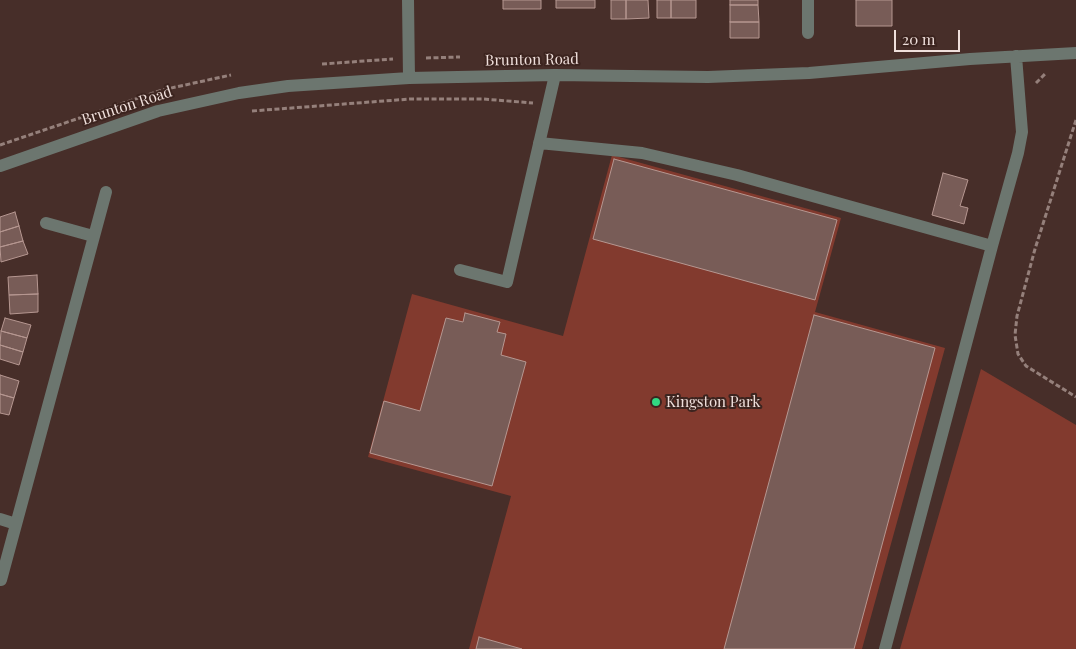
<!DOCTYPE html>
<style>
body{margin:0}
#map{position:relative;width:1076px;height:649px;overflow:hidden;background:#472e29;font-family:"Playfair Display",serif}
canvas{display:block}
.scale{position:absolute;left:894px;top:30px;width:66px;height:22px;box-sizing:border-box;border:2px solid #efdfdb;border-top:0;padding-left:6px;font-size:15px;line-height:18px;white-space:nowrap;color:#efdfdb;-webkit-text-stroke:4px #3c241f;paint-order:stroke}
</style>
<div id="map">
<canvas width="1076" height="649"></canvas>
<div class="scale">20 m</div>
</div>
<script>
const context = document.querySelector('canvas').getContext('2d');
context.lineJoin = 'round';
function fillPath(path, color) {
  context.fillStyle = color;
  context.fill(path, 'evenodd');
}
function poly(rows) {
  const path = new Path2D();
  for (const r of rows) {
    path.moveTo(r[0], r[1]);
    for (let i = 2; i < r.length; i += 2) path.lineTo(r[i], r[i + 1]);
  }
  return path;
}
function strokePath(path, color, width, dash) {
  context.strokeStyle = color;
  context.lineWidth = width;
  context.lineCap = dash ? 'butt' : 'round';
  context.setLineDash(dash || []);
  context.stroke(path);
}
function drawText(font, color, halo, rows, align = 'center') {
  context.font = font + ' "Playfair Display",serif';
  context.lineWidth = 4;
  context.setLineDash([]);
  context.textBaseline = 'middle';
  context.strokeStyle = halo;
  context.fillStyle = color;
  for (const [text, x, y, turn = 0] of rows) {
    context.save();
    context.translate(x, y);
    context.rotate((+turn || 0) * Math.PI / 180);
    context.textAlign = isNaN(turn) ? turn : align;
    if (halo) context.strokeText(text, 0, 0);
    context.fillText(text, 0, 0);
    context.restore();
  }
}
const green = poly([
 [612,155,841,218,815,312,945,348,862,649,469,649,511,496,368,457,412,294,563,336],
 [981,369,1076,425,1076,649,900,649]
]);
const building = poly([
 [503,0,541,0,541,9,503,9,503,0],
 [556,0,595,0,595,8,556,8,556,0],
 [611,0,626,0,626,19,611,19,611,0],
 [626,0,648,0,649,18,626,19,626,0],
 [657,0,671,0,671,18,657,18,657,0],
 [671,0,696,0,696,18,671,18,671,0],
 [730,0,758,0,758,5,730,5,730,0],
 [856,0,892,0,892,26,856,26,856,0],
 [730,5,758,5,759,22,730,22,730,5],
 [730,22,759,22,759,38,730,38,730,22],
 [614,159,837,220,815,300,593,239,614,159],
 [943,173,968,180,960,206,968,208,964,224,932,215,943,173],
 [15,212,19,226,0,232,0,217,15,212],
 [19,226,23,241,0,247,0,232,19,226],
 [23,241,28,254,1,262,0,247,23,241],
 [37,275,38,294,9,295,8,277,37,275],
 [38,294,38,312,10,314,9,295,38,294],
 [465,313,500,322,497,332,506,334,501,355,526,362,492,486,370,453,384,401,420,411,446,318,463,322,465,313],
 [814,315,935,348,854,649,724,649,814,315],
 [5,318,31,325,27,338,1,331,5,318],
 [1,331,27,338,23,352,0,345,1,331],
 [0,345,23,352,19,365,0,359,0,345],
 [0,375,19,381,14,398,0,394,0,375],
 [0,394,14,398,9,415,0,413,0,394],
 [479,637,522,649,476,649,479,637]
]);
const path = poly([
 [426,58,460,57],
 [322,64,393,59],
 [1036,83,1046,73],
 [252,111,410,99,483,99,533,103],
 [1076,120,1035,249,1017,316,1015,335,1018,354,1026,366,1076,397],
 [0,145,162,90,231,75]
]);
const minor = poly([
 [408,0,409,78],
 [808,33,808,0],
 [539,143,642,153,737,175,992,246,1018,153,1022,132,1016,56],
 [0,166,158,111,239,93,288,86,409,78,555,75,708,77,809,73,970,59,1076,53],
 [46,223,93,236],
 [460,270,507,282,555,75],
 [0,519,16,524],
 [1,580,106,192],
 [885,649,992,246]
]);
const markers = [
 [656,402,5,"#31d882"]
];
const streetNames = [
 ["Brunton Road",532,60,-1],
 ["Brunton Road",127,106,-18]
];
const poiNames = [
 ["Kingston Park",666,402]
];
fillPath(green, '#823a2e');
fillPath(building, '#785c57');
strokePath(building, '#b69791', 1);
strokePath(path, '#95807b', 3, [5, 2.5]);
strokePath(minor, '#6c766f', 12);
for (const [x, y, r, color] of markers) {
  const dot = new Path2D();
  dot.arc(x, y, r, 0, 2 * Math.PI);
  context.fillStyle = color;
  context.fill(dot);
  strokePath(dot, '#3c241f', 2);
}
drawText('15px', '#efdfdb', '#3c241f', streetNames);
drawText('15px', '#efdfdb', '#3c241f', poiNames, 'left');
</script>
